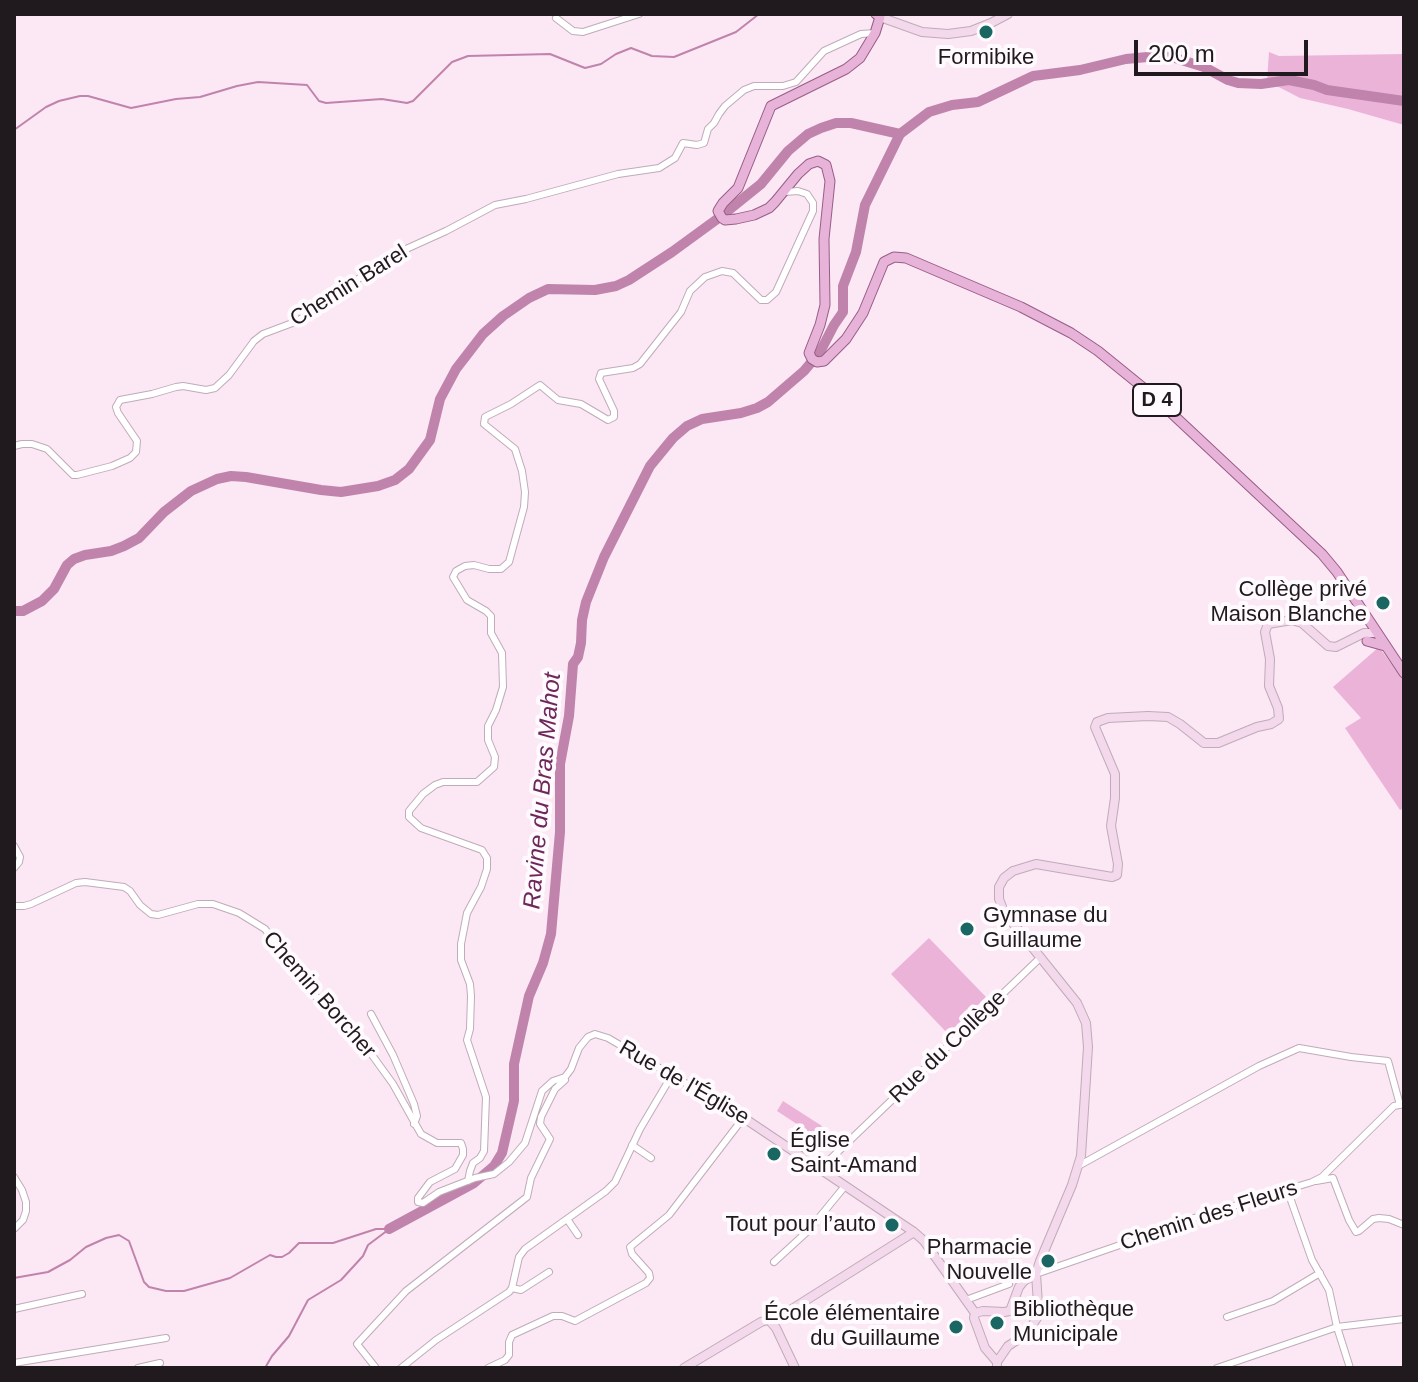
<!DOCTYPE html>
<meta charset="utf-8">
<style>
body{margin:0}
#map{position:relative;width:1418px;height:1382px;overflow:hidden;background:#fce7f4;font-family:Helvetica,sans-serif}
canvas{display:block}
.frame{position:absolute;inset:0;border:16px solid #20191e;pointer-events:none}
.scale{position:absolute;left:1134px;top:40px;width:174px;height:36px;box-sizing:border-box;border:4px solid #20191e;border-top:0;padding-left:10px;font-size:24px;line-height:28px;white-space:nowrap;color:#20191e;-webkit-text-stroke:6px #fefafd;paint-order:stroke}
</style>
<div id="map">
<canvas width="1418" height="1382"></canvas>
<div class="frame"></div>
<div class="scale">200 m</div>
</div>
<script>
const context = document.querySelector('canvas').getContext('2d');
context.lineJoin = 'round';
function fillPath(path, color) {
  context.fillStyle = color;
  context.fill(path, 'evenodd');
}
function poly(rows) {
  const path = new Path2D();
  for (const r of rows) {
    path.moveTo(r[0], r[1]);
    for (let i = 2; i < r.length; i += 2) path.lineTo(r[i], r[i + 1]);
  }
  return path;
}
function strokePath(path, color, width, dash) {
  context.strokeStyle = color;
  context.lineWidth = width;
  context.lineCap = dash ? 'butt' : 'round';
  context.setLineDash(dash || []);
  context.stroke(path);
}
function drawText(font, color, halo, rows, align = 'center') {
  context.font = font + ' Helvetica,sans-serif';
  context.lineWidth = 8;
  context.setLineDash([]);
  context.textBaseline = 'middle';
  context.strokeStyle = halo;
  context.fillStyle = color;
  for (const [text, x, y, turn = 0] of rows) {
    context.save();
    context.translate(x, y);
    context.rotate((+turn || 0) * Math.PI / 180);
    context.textAlign = isNaN(turn) ? turn : align;
    if (halo) context.strokeText(text, 0, 0);
    context.fillText(text, 0, 0);
    context.restore();
  }
}
const green = poly([
 [1269,52,1279,56,1404,54,1404,125,1348,109,1300,98,1267,81],
 [1379,647,1404,681,1404,808,1400,810,1345,728,1361,718,1333,687],
 [929,938,986,997,948,1034,891,974],
 [783,1101,822,1126,815,1136,777,1111]
]);
const stream = poly([
 [14,130,46,107,59,101,80,96,88,96,131,108,176,99,200,97,237,86,258,82,307,85,319,101,326,103,382,99,407,103,413,101,452,62,468,56,550,54,585,68,601,64,616,54,631,48,652,56,674,57,736,32,759,14],
 [14,1278,48,1272,70,1260,86,1247,106,1238,119,1235,129,1241,144,1282,149,1287,166,1291,184,1291,230,1278,270,1255,276,1257,282,1257,289,1253,299,1243,333,1243,376,1229,389,1229],
 [265,1368,272,1356,289,1336,308,1300,341,1280,363,1256,368,1245,388,1230]
]);
const river = poly([
 [14,611,23,611,42,601,54,589,67,565,74,559,85,555,111,551,124,546,139,538,164,512,191,491,217,479,231,476,246,477,321,490,341,492,378,486,395,480,409,469,430,440,440,399,456,369,483,334,503,316,529,298,548,289,595,290,616,286,629,280,672,252,720,217,761,184,788,151,808,134,821,128,836,123,851,123,900,134,929,112,952,105,978,102,1033,76,1080,70,1126,59,1158,56,1175,58,1204,67,1228,80,1238,83,1261,84,1289,80,1314,85,1327,90,1404,101],
 [389,1229,474,1183,494,1166,502,1153,514,1101,514,1064,529,996,543,963,551,934,560,832,560,764,569,716,573,664,578,657,581,643,582,620,586,602,604,557,650,466,673,438,687,426,702,419,741,413,757,408,768,402,804,371,820,352,834,325,843,312,843,286,856,252,865,205,900,134]
]);
const street = poly([
 [556,18,573,31,583,32,639,14],
 [14,446,22,444,32,444,47,449,73,475,77,475,112,466,130,458,136,452,137,441,118,413,116,407,120,400,152,394,176,387,183,386,206,390,215,388,229,375,254,341,263,334,295,322,325,305,384,259,446,231,495,205,526,199,618,174,659,168,675,158,683,143,697,145,704,143,708,129,714,123,719,114,725,106,744,90,754,86,783,86,796,82,824,51,861,34,875,33],
 [14,846,20,857,19,862,14,868],
 [14,906,24,906,31,904,76,883,85,882,124,887,130,891,140,905,151,914,158,915,198,904,213,904,239,913,265,929,313,994,349,1026,372,1055,393,1084,421,1134,437,1143,461,1143,463,1149,463,1155,455,1169,430,1182,418,1198,418,1202,423,1203,439,1192,475,1178,494,1174,509,1162,525,1143,542,1091,553,1081,565,1077,571,1069,579,1048,588,1037,595,1034,608,1038,735,1112],
 [371,1014,393,1055,414,1104,417,1116,414,1124],
 [632,1145,651,1158],
 [1080,1165,1259,1066,1299,1048,1351,1057,1388,1061,1400,1105],
 [821,1168,1040,958],
 [14,1177,22,1190,26,1202,26,1211,23,1220,14,1229],
 [468,1181,470,1171,473,1163,480,1158,484,1151,486,1097,467,1040,470,1029,471,996,470,984,461,960,461,944,467,913,481,887,487,869,487,858,482,850,421,828,409,817,409,811,423,794,435,785,443,782,477,782,494,767,495,757,488,740,488,726,496,710,503,687,502,653,491,633,491,616,486,611,467,600,453,577,456,571,465,566,474,565,489,569,501,569,509,562,524,507,525,492,522,471,515,449,484,424,485,417,511,404,540,385,558,400,581,404,608,420,614,417,614,411,599,379,601,373,633,368,640,364,681,312,690,291,705,277,722,271,733,273,761,300,767,300,776,292,813,211,813,203,807,194,798,191,784,192],
 [1316,1181,1333,1178,1349,1220,1356,1232,1359,1231,1373,1219,1379,1218,1389,1219,1404,1225],
 [1287,1189,1312,1260,1329,1290,1337,1327,1350,1368],
 [567,1219,578,1235],
 [774,1262,809,1230,845,1186],
 [1036,1274,1169,1228,1184,1221,1312,1182,1322,1177,1394,1106,1404,1104],
 [512,1288,521,1290,549,1272],
 [966,1300,1009,1284],
 [14,1309,82,1294],
 [1227,1317,1273,1301,1320,1273],
 [14,1363,166,1338],
 [138,1368,160,1363],
 [376,1368,357,1344,406,1291,527,1197,531,1178,550,1139,540,1124,541,1117,555,1089,565,1080],
 [401,1368,436,1340,509,1292,512,1288,519,1257,525,1249,606,1191,615,1182,640,1129,672,1075],
 [488,1368,505,1360,509,1355,509,1342,512,1335,553,1316,562,1316,575,1321,646,1283,650,1278,649,1273,632,1254,630,1247,669,1215,744,1117],
 [1217,1368,1337,1327,1404,1319]
]);
const secondary = poly([
 [880,17,922,32,948,34,971,31,991,23,1008,14],
 [735,1112,914,1232,924,1241,975,1313],
 [975,1313,983,1311,1004,1312,1010,1311,1019,1287,1024,1281,1036,1274],
 [975,1313,974,1318,985,1348,997,1362,997,1368],
 [769,1320,776,1328,795,1368],
 [997,1362,1008,1346,1022,1337,1031,1327,1037,1318,1038,1304,1036,1274,1040,1261,1072,1185,1081,1156,1088,1047,1086,1023,1077,1003,1004,912,999,899,999,887,1004,878,1013,871,1036,864,1112,877,1117,875,1118,864,1111,826,1115,798,1115,774,1095,727,1097,722,1108,718,1148,716,1168,717,1180,724,1204,743,1218,743,1257,727,1271,724,1279,719,1278,708,1269,686,1270,659,1265,632,1268,624,1292,620,1302,623,1328,646,1336,647,1364,633,1376,633],
 [684,1368,761,1322,781,1316,914,1232]
]);
const primary = poly([
 [876,14,880,17,875,33,860,58,846,69,771,106,738,188,723,203,718,211,722,218,725,220,736,219,754,215,769,208,775,202,798,174,809,164,818,161,826,165,830,181,824,239,825,305,820,325,809,353,812,359,817,362,824,361,846,339,863,313,884,262,894,257,906,258,1021,307,1071,333,1098,351,1151,394,1322,554,1337,572,1404,673],
 [1367,641,1385,646]
]);
const markers = [
 [986,32,8,"#196662"],
 [1383,603,8,"#196662"],
 [967,929,8,"#196662"],
 [774,1154,8,"#196662"],
 [892,1225,8,"#196662"],
 [1048,1261,8,"#196662"],
 [997,1323,8,"#196662"],
 [956,1327,8,"#196662"]
];
const shields = [
 [1157,400,48]
];
const shieldNames = [
 ["D 4",1157,400]
];
const poiNames = [
 ["Formibike",986,58,"center"],
 ["Collège privé",1367,590],
 ["Maison Blanche",1367,615],
 ["Gymnase du",983,916,"left"],
 ["Guillaume",983,941,"left"],
 ["Église",790,1141,"left"],
 ["Saint-Amand",790,1166,"left"],
 ["Tout pour l’auto",876,1225],
 ["Pharmacie",1032,1248],
 ["Nouvelle",1032,1273],
 ["Bibliothèque",1013,1310,"left"],
 ["Municipale",1013,1335,"left"],
 ["École élémentaire",940,1314],
 ["du Guillaume",940,1339]
];
const streetNames = [
 ["Chemin Barel",349,286,-32],
 ["Chemin Borcher",319,995,49],
 ["Rue du Collège",948,1047,-44],
 ["Rue de l'Église",684,1083,30],
 ["Chemin des Fleurs",1209,1216,-18]
];
const waterNames = [
 ["Ravine du Bras Mahot",543,791,-85]
];
fillPath(green, '#ecb3d8');
strokePath(stream, '#c084ac', 2);
strokePath(river, '#c084ac', 10);
strokePath(street, '#bfacb8', 8);
strokePath(secondary, '#bfacb8', 10);
strokePath(primary, '#985d86', 11);
strokePath(street, '#fff', 6);
strokePath(secondary, '#f4d9ec', 8);
strokePath(primary, '#e8b3d8', 9);
for (const [x, y, r, color] of markers) {
  const dot = new Path2D();
  dot.arc(x, y, r, 0, 2 * Math.PI);
  context.fillStyle = color;
  context.fill(dot);
  strokePath(dot, '#fefafd', 3);
}
for (const [x, y, w] of shields) {
  const box = new Path2D();
  box.roundRect(x - w / 2, y - 16, w, 32, 6);
  context.fillStyle = '#fefafd';
  context.fill(box);
  strokePath(box, '#20191e', 2);
}
drawText('bold 20px', '#20191e', null, shieldNames);
drawText('22px', '#20191e', '#fefafd', poiNames, 'right');
drawText('22px', '#20191e', '#fefafd', streetNames);
drawText('italic 24px', '#6e275b', '#fefafd', waterNames);
</script>
